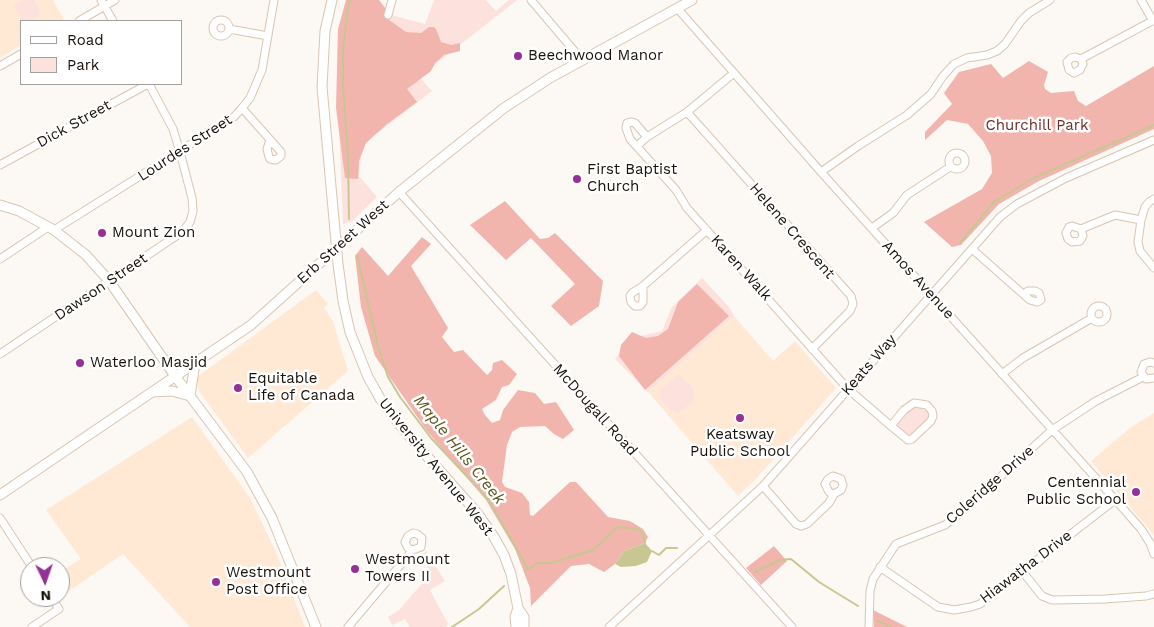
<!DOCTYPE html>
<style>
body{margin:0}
#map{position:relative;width:1154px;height:627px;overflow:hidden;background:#fcf8f4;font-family:"Work Sans",sans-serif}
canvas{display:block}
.legend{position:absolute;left:20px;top:20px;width:162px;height:65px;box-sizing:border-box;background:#fff;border:1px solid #a2a09d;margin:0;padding:6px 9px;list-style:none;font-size:15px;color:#17110a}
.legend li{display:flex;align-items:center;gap:10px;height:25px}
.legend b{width:25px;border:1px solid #a2a09d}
.north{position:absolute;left:20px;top:557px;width:50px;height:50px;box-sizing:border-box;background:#fff;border:1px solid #a2a09d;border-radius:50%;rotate:177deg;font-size:14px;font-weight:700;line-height:20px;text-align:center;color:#17110a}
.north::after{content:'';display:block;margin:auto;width:18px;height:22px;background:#943096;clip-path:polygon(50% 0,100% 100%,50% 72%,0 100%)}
</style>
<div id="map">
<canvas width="1154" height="627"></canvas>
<ul class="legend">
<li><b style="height:6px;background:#fff"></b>Road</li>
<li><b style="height:14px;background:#fce1dd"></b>Park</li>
</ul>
<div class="north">N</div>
</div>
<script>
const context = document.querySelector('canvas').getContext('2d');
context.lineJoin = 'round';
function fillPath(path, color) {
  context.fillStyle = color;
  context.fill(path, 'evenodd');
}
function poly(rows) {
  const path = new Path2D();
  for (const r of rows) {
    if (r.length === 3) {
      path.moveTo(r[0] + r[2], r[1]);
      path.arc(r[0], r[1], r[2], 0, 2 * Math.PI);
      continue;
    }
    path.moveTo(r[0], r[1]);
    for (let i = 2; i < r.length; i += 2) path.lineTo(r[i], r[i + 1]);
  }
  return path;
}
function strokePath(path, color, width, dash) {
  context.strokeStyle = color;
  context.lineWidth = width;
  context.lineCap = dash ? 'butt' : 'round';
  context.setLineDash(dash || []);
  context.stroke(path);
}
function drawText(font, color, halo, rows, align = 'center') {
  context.font = font + ' "Work Sans",sans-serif';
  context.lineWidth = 5;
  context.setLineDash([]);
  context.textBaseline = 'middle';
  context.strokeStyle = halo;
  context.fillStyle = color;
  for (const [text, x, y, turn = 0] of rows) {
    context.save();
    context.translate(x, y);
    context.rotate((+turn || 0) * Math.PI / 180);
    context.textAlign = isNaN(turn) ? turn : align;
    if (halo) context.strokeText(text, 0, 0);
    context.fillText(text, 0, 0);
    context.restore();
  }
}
const built = poly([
 [0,0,53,0,64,20,21,21,21,45,0,58],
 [316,290,328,304,324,308,333,321,348,371,248,458,199,391,197,377],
 [734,316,773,361,795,341,836,388,756,479,738,496,648,392],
 [1154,413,1154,535,1091,461,1130,428],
 [192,417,250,498,275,550,305,627,190,627,123,554,60,597,60,572,81,559,46,510]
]);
const green = poly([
 [24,0,34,0,40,8,39,16,30,21,23,21,13,5],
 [434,0,486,0,496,11,509,0,517,0,419,77,432,91,362,145,359,176,377,197,351,222,343,224,337,75,338,35,345,3,425,24],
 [702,278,729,307,734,316,648,392,615,359,632,338,662,331,672,307],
 [679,374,693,388,694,401,677,414,659,399,659,391],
 [914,405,921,405,926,409,929,414,928,422,910,437,906,437,895,427,896,423],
 [426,551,445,581,430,590,448,624,446,627,410,627,405,619,392,625,388,617,399,610,432,572,419,558]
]);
const forest = poly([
 [346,0,379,0,386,9,389,20,406,32,421,33,429,27,434,27,436,29,441,42,451,45,460,43,460,51,444,55,435,63,431,71,407,89,417,102,387,124,366,143,359,161,358,179,345,178,336,108,338,29],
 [1029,61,1048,72,1044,85,1045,89,1051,93,1074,91,1078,101,1086,106,1154,66,1154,129,1039,181,999,204,961,245,952,247,924,222,982,189,992,173,991,156,983,141,968,124,947,120,925,140,925,132,952,104,944,93,959,72,991,64,1003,78],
 [505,201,540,239,548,238,555,233,603,281,599,306,571,326,551,306,575,284,531,238,506,260,470,225],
 [422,237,431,244,411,266,448,328,442,337,454,352,463,350,487,375,492,370,493,363,502,360,517,374,509,385,502,387,496,400,482,409,485,415,492,423,500,420,503,410,518,390,535,393,544,404,556,402,574,430,563,439,554,434,545,426,520,427,512,432,507,445,502,482,505,487,522,493,529,502,530,515,533,516,570,482,576,482,608,517,630,521,643,529,648,537,645,543,624,551,615,564,604,572,589,564,571,566,531,606,530,588,515,549,486,500,427,431,375,356,361,307,355,256,362,247,388,276],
 [697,284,729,316,645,390,619,356,621,345,632,332,646,338,658,336,668,329,678,302],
 [774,546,787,561,761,585,746,568],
 [873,610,907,627,874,627]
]);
const water = poly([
 [645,543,652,551,647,562,636,566,621,567,615,564,624,551]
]);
const stream = poly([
 [349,219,348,156,343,86,343,49,348,8,350,0],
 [960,243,994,202,1034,178,1154,125],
 [357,255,378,346,388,377,400,397,431,438,488,499,528,569],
 [652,551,659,555,666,548,677,548],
 [525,571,538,563,551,563,593,550,618,527,638,529,643,533,645,543],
 [755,572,780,560,791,559,819,582,858,606],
 [878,621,891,627],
 [452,627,479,609,504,586]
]);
const minor = poly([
 [101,0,113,21],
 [531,0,582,60],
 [1141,0,1153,21],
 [677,8,821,172,1120,505,1141,529,1150,543,1154,554],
 [388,15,392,0],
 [221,28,8],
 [79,21,115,0],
 [229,29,268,36],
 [1081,59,1083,64,1080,70,1074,73,1069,70,1067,62,1071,58,1075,57,1081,59,1154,20],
 [0,66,21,54],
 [242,108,281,152,281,156,276,160,270,159,269,157,267,149,270,140],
 [687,112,851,296,853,304,850,311,812,349],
 [647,137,635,123,632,122,627,123,626,128,630,139,676,190,687,208,848,389,891,426,908,440,912,439,931,421,933,416,932,411,927,405,914,403,904,410,891,426],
 [637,146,647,137,687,112,734,73],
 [957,161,8],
 [0,165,148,84],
 [821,172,858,146,907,115,931,94,943,76,954,64,967,58,987,55,997,51,1005,44,1021,21,1029,13,1050,0],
 [399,192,792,627],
 [1154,199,1149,202,1145,207,1141,220,1138,242,1140,251,1154,268],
 [872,228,893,213,907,195,950,167],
 [1081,229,1083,236,1080,241,1072,242,1068,239,1066,233,1069,227,1072,226,1081,229,1115,215,1141,220],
 [54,230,234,117,242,108,250,98,262,70,274,0],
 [972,249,1023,294,1030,300,1037,302,1041,300,1039,293,1035,291,1028,291,1023,294],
 [0,259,48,227],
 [643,286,643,302,640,306,635,306,631,302,630,296,632,293,643,286,707,230],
 [1099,314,8],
 [0,354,182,232,190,222,193,211,192,198,180,152,173,129,149,84],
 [1154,363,1150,362,1144,364,1141,372,1146,379,1154,378],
 [1002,374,1023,358,1092,318],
 [763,486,796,524,801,526,807,524,829,503,834,494,841,490,843,485,841,479,833,476,828,479,825,484,829,492,834,494],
 [0,518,32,567],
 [880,567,938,607,954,610,971,607,980,604,1115,500],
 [1022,571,1042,596,1052,600,1105,599,1146,596,1154,594],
 [32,627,59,609,51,597],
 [348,627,413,550,421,547,422,538,417,534,413,533,408,536,405,542,408,548,413,550],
 [609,627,763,486,1000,217,1017,204,1066,178,1154,140],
 [869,627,870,591,873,579,896,544,945,525,956,517,1052,430,1096,401,1143,377]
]);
const major = poly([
 [332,0,325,31,322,87,338,264,343,301,350,332,368,377,381,400,403,429,478,514,494,537,504,555,511,574,518,608,524,617,524,627],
 [0,205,19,211,54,230,86,255,110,282,175,376,247,472,272,518,316,627],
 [153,392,172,391,190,396],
 [190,396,195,363],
 [0,495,251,325,399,192,504,108,550,78,692,0],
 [516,627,515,617,518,608]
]);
const markers = [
 [518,56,5,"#943096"],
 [577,179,5,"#943096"],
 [102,233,5,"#943096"],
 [80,363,5,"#943096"],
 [238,388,5,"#943096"],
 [740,418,5,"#943096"],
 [1136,492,5,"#943096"],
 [355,569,5,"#943096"],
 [216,582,5,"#943096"]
];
const poiNames = [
 ["Beechwood Manor",528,56],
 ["First Baptist",587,170],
 ["Church",587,187],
 ["Mount Zion",112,233],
 ["Waterloo Masjid",90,363],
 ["Equitable",248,379],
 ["Life of Canada",248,396],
 ["Keatsway",740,435,"center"],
 ["Public School",740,452,"center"],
 ["Centennial",1126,483,"right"],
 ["Public School",1126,500,"right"],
 ["Westmount",365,560],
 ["Towers II",365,577],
 ["Westmount",226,573],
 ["Post Office",226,590]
];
const streetNames = [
 ["Dick Street",74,124,-29],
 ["Lourdes Street",185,148,-33],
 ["Helene Crescent",792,231,49],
 ["Erb Street West",343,242,-42],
 ["Karen Walk",741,268,48],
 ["Amos Avenue",918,280,48],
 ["Dawson Street",101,287,-34],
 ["Keats Way",869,365,-49],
 ["McDougall Road",595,410,48],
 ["University Avenue West",436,467,51],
 ["Coleridge Drive",990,485,-41],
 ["Hiawatha Drive",1026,567,-37]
];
const parkNames = [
 ["Churchill Park",1037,126]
];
const waterNames = [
 ["Maple Hills Creek",459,450,51]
];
fillPath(built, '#ffe9d5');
fillPath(green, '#fce1dd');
fillPath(forest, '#f1b5ad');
fillPath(water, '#c9c791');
strokePath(stream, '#c9c791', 2);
strokePath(minor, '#d9c5b2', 9);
strokePath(major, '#d9c5b2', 11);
strokePath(minor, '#fff', 7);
strokePath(major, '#fff', 9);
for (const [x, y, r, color] of markers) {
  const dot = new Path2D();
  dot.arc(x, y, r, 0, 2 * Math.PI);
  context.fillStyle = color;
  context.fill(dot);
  strokePath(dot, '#fff', 2);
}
drawText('15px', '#17110a', '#fff', poiNames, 'left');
drawText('15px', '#17110a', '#fff', streetNames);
drawText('15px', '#722b26', '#fff', parkNames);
drawText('italic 16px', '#5b571a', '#fff', waterNames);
</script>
